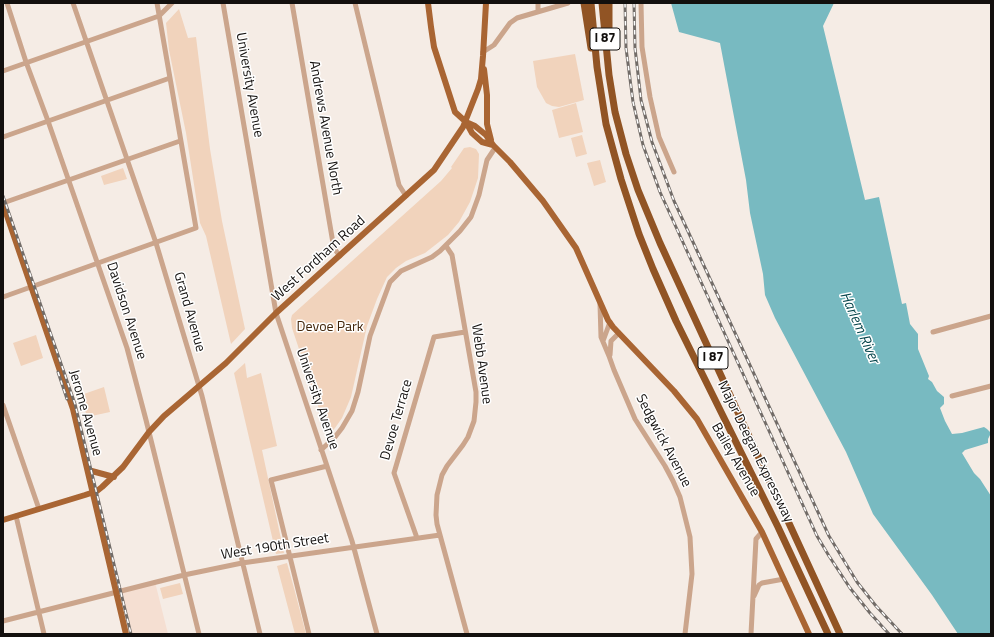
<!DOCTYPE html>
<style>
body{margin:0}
#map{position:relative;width:994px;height:637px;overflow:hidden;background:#f5ece5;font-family:"Titillium Web",sans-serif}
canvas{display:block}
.frame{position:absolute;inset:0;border:4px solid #13100e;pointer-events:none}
</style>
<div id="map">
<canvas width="994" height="637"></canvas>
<div class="frame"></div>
</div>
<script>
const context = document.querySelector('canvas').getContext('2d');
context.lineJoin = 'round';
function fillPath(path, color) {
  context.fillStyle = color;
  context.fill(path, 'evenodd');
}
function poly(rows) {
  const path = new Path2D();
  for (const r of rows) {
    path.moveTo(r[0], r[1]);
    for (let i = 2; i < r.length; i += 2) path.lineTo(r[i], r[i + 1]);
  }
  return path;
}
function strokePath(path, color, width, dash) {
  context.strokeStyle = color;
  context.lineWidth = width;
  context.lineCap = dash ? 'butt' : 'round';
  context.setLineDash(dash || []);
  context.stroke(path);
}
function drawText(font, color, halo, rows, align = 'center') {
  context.font = font + ' "Titillium Web",sans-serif';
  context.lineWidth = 3;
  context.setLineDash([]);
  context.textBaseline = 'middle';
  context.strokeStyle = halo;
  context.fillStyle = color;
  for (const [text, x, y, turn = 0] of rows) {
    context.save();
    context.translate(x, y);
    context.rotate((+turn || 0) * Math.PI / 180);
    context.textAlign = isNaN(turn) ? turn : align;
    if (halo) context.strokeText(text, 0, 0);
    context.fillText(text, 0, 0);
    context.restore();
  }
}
const education = poly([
 [155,582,168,634,126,634,117,593]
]);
const green = poly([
 [179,9,188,38,196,37,210,149,222,221,245,329,231,344,206,236,200,223,186,133,169,50,166,23],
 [575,54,584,100,559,107,552,106,546,103,537,87,533,61],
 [576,103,583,132,559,138,552,110],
 [582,135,587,154,576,157,571,138],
 [470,147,476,149,479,154,478,178,470,202,459,222,448,235,425,253,406,261,396,268,387,277,377,299,367,326,351,397,342,418,335,428,333,430,327,430,325,427,292,328,291,319,292,315,441,181,452,168,451,167,464,148],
 [600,160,606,182,594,186,587,163],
 [123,168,127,179,104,185,101,176],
 [36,335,43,358,21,366,13,343],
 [245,363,247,378,261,373,277,446,262,450,284,553,276,554,234,373],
 [104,387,110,412,87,417,81,395],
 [287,563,294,588,306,634,295,634,277,566],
 [180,583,183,594,163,599,160,588]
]);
const water = poly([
 [671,3,834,3,823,26,865,200,879,197,902,304,906,303,910,324,918,334,918,349,929,376,928,379,932,382,937,391,944,397,944,404,940,408,945,421,952,434,962,433,984,427,987,429,991,433,988,439,988,443,965,450,962,453,974,473,980,479,991,496,991,634,958,634,932,595,873,514,846,452,775,318,765,295,763,274,750,213,746,180,720,43,679,32]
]);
const minor = poly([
 [7,3,26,62,48,121,127,348,146,420,199,634],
 [73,3,156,243,202,396,260,634],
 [223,3,276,313,352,541,377,634],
 [292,3,333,243,336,251,340,256],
 [355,3,399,185,406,196],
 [641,3,642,47,650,97,659,137,674,172],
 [538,11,538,3],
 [483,52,494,45,510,23,517,18,568,3],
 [3,71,159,16,172,3],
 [3,137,170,78],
 [3,203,180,141],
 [446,246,452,255,476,392,476,402,474,421,468,437,463,445,447,466,442,475,437,495,436,515,437,524,467,634],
 [3,297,196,228,157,3],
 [600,304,601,337,609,356,614,370,635,419,665,466,673,481,680,497,690,537,692,574,685,634],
 [933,332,991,316],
 [603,341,610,322],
 [610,355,611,341,619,333],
 [952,396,991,386],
 [3,405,39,509],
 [321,450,335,437,342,428,352,411,358,392,370,336,390,282,401,271,432,257,440,251,460,231,471,217,479,195,487,160,495,148],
 [16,516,44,634],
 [417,538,394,473,434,337,465,332],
 [754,596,759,585,762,583,784,579],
 [3,621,184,575,242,563,440,535],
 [309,634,271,480,327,466],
 [751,634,756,539,762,532]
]);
const major = poly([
 [428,3,431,27,434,47,455,112,466,122,475,126,486,135,493,145,510,162,543,201,576,248,608,320,613,327,674,391,697,419,762,532,809,634],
 [484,69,487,95,487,124,491,140],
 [466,122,472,133,482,142,493,145],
 [3,204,73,409,126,634],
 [88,470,114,477],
 [3,520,85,495,97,491,102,487,123,467,149,432,164,416,226,363,276,313,434,170,463,127,478,89,481,79,483,56,486,3]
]);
const highway = poly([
 [584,3,591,48],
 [591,3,597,67,606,124,621,179,639,234,653,269,676,321,778,527,828,634],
 [602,3,609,75,615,112,626,154,638,190,660,243,840,634],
 [609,3,609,36]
]);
const rail = poly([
 [625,3,626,48,633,102,643,145,660,192,817,536,829,556,850,588,870,613,889,634],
 [634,3,635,48,641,100,652,142,674,201,829,536,857,582,876,606,902,634],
 [3,196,75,404,131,634],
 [58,372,67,399]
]);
const shields = [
 [605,39,30],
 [713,358,30]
];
const shieldNames = [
 ["I 87",605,39],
 ["I 87",713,358]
];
const streetNames = [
 ["University Avenue",249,85,80],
 ["Andrews Avenue North",325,128,80],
 ["West Fordham Road",319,259,-42],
 ["Davidson Avenue",126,311,72],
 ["Grand Avenue",189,312,74],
 ["Webb Avenue",481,364,82],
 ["University Avenue",317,399,71],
 ["Jerome Avenue",85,413,74],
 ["Devoe Terrace",397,420,-74],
 ["Sedgwick Avenue",663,441,62],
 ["Major Deegan Expressway",755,452,64],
 ["Bailey Avenue",735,460,60],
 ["West 190th Street",275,547,-9]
];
const parkNames = [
 ["Devoe Park",330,328]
];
const waterNames = [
 ["Harlem River",859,328,66]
];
fillPath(education, '#f5dfd2');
fillPath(green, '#f1d3bc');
fillPath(water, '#78bac1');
strokePath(minor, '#cba58c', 5);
strokePath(major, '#a96533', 6);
strokePath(highway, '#915424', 7);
strokePath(rail, '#726c68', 3);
strokePath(rail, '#fff', 1.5, [4.5]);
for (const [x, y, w] of shields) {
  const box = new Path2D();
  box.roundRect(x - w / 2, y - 11, w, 22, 3);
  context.fillStyle = '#fff';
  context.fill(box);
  strokePath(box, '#13100e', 1);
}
drawText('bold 13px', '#13100e', null, shieldNames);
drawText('14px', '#13100e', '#fff', streetNames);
drawText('14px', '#42250a', '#fff', parkNames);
drawText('italic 15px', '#07464c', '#fff', waterNames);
</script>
